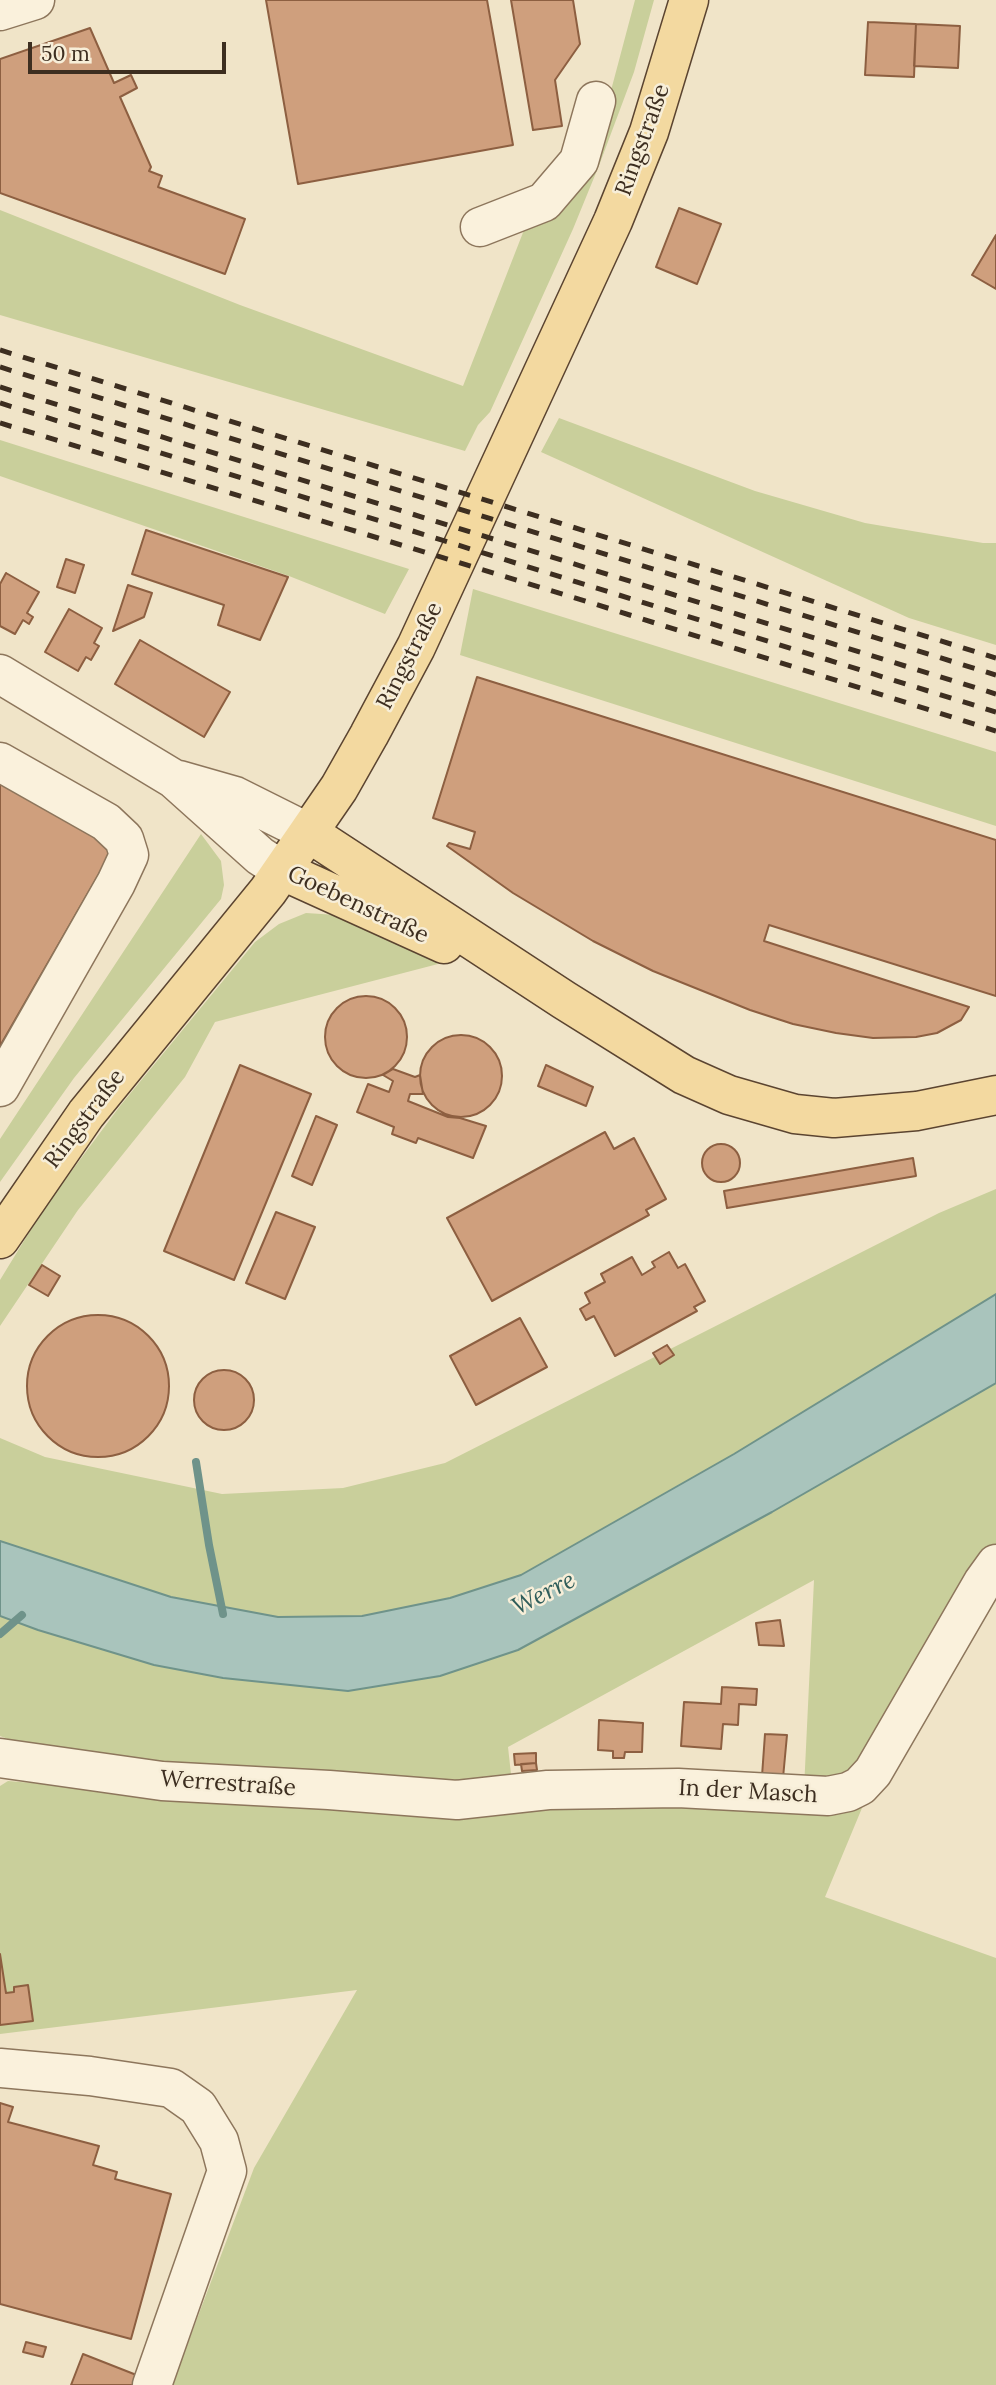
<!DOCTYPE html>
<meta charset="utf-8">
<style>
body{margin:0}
#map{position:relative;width:996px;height:2385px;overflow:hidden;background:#f0e4c8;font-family:Lora,serif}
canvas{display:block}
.scale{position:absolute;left:28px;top:42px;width:198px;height:32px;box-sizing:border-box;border:4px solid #3d2e20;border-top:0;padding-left:9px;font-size:21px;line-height:24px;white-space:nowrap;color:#3d2e20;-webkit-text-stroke:5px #f7eed8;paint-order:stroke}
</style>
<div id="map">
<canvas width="996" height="2385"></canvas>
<div class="scale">50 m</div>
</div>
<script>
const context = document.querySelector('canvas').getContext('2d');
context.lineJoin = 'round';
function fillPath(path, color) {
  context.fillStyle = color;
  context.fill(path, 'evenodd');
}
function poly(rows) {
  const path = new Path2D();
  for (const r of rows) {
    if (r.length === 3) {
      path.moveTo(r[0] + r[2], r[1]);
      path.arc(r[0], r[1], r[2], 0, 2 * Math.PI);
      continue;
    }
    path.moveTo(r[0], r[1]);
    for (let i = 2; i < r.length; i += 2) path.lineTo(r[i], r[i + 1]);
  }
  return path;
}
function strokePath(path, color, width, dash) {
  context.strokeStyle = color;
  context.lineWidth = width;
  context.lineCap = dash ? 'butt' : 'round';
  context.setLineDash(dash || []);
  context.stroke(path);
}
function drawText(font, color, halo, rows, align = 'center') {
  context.font = font + ' Lora,serif';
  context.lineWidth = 5;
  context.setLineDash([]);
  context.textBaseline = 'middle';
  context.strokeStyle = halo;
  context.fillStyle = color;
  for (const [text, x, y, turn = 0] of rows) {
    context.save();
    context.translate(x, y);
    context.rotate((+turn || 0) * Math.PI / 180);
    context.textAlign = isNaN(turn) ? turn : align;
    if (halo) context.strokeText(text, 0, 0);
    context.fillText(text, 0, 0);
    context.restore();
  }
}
const green = poly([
 [635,0,654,0,634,72,600,163,573,229,490,412,478,425,465,451,0,315,0,210,240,305,463,386,524,230,609,98],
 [559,418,755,491,865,523,983,543,996,543,996,645,909,618,541,452],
 [0,440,409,569,385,614,289,576,0,476],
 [473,589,996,752,996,826,460,655],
 [201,834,221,861,224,885,221,899,74,1078,0,1182,0,1139],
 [306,913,337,915,429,950,438,964,215,1022,185,1077,78,1210,0,1326,0,1280,44,1208,120,1106,255,942,279,924],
 [996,1189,996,1294,734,1454,521,1575,450,1598,362,1616,278,1617,171,1597,0,1541,0,1438,45,1457,222,1494,343,1488,445,1463,939,1213],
 [996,1383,996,1558,864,1770,804,1789,814,1580,508,1747,512,1783,420,1791,50,1755,0,1736,0,1616,38,1630,154,1665,223,1678,348,1691,440,1676,518,1650,772,1512],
 [8,1781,428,1816,672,1794,862,1808,825,1897,996,1958,996,2385,172,2385,254,2168,357,1990,0,2034,0,1786]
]);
const water = poly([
 [996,1294,996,1383,772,1512,518,1650,440,1676,348,1691,223,1678,154,1665,38,1630,0,1616,0,1541,171,1597,278,1617,362,1616,450,1598,521,1575,734,1454,996,1294]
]);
const stream = poly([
 [196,1462,209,1545,223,1614],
 [0,1634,22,1615]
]);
const building = poly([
 [266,0,487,0,513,145,298,184,266,0],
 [511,0,573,0,580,44,555,80,562,126,533,130,511,0],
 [868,22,916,24,914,77,865,75,868,22],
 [916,24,960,26,958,68,914,66,916,24],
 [90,28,114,83,131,75,137,88,120,97,151,167,149,171,162,176,158,187,245,219,225,274,0,193,0,59,90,28],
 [679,208,721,224,697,284,656,267,679,208],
 [996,235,996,289,972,275,996,235],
 [146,530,288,577,260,640,218,625,224,605,132,574,146,530],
 [66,559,84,565,75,593,57,587,66,559],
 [6,573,39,592,27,613,33,617,29,624,23,620,15,634,0,626,0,584,6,573],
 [128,585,152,593,144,617,113,631,128,585],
 [69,609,102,628,94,643,99,646,91,660,86,657,78,671,45,652,69,609],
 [140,640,230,692,204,737,115,684,140,640],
 [477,677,996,840,996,996,769,925,764,941,969,1007,961,1020,937,1033,916,1037,873,1038,836,1033,793,1024,750,1010,653,971,593,941,513,893,447,846,449,843,470,849,475,832,433,818,477,677],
 [0,782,114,848,0,1046,0,782],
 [366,1037,41],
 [461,1076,41],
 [240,1065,311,1094,234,1280,164,1251,240,1065],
 [546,1065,593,1087,586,1106,538,1086,546,1065],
 [393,1069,415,1077,420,1075,423,1094,410,1094,408,1101,448,1117,460,1118,486,1126,473,1158,418,1138,416,1143,392,1134,394,1127,357,1112,368,1084,389,1092,393,1081,383,1075,393,1069],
 [316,1116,337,1125,312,1185,292,1176,316,1116],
 [605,1132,614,1149,634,1138,666,1199,646,1210,649,1215,492,1301,447,1218,605,1132],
 [721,1163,19],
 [913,1158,916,1176,727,1208,724,1191,913,1158],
 [276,1212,315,1227,285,1299,246,1283,276,1212],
 [669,1252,678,1268,685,1264,705,1301,694,1307,697,1311,615,1356,594,1316,586,1320,580,1309,590,1303,585,1293,605,1282,601,1274,632,1257,642,1275,655,1267,652,1262,669,1252],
 [42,1265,60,1276,48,1296,29,1285,42,1265],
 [98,1386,71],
 [520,1318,547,1367,476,1405,450,1356,520,1318],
 [667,1345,674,1355,660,1364,653,1353,667,1345],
 [224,1400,30],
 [780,1620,784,1646,759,1645,756,1623,780,1620],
 [722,1687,757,1689,756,1705,739,1704,738,1725,723,1724,721,1749,681,1746,684,1702,721,1704,722,1687],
 [599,1720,643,1723,642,1752,625,1752,624,1758,613,1758,613,1751,598,1750,599,1720],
 [765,1734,787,1735,783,1778,762,1776,765,1734],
 [536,1753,536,1763,515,1765,514,1754,536,1753],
 [536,1763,537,1770,522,1771,521,1764,536,1763],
 [0,1954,6,1993,14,1992,14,1987,28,1985,33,2021,0,2025,0,1954],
 [0,2103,13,2107,8,2122,99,2146,93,2165,117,2172,115,2179,171,2194,131,2339,0,2304,0,2103],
 [26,2342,46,2347,43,2357,23,2352,26,2342],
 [83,2354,139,2376,136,2385,71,2385,83,2354]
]);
const minor = poly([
 [0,11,35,0],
 [480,227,544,202,579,161,596,101],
 [0,674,174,779,260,856,283,871],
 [0,762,106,822,124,839,129,855,116,883,0,1087],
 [179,780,235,796,309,833],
 [0,1758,162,1781,329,1790,457,1800,548,1790,678,1788,828,1796,848,1792,860,1786,873,1772,983,1582,996,1564],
 [0,2068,90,2076,171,2088,198,2107,219,2141,227,2171,152,2385]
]);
const major = poly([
 [309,833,564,1000,684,1075,729,1095,795,1114,834,1118,917,1111,996,1095],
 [283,871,444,944],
 [0,1239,86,1114,268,891,339,788,369,735,416,647,613,221,649,132,689,0]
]);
const rail = poly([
 [0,350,996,658],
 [0,367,996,675],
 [0,387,996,694],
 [0,403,996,712],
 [0,423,595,604,996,731]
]);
const streetNames = [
 ["Ringstraße",643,140,-70],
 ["Ringstraße",410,656,-63],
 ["Goebenstraße",358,905,25],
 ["Ringstraße",85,1119,-53],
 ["Werrestraße",228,1784,4],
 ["In der Masch",748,1792,3]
];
const waterNames = [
 ["Werre",544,1594,-27]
];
fillPath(green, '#c9cf9b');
fillPath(water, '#a9c4bc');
strokePath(water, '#6f938a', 2);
strokePath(stream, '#6f938a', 8);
fillPath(building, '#cf9f7d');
strokePath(building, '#8d5f41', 2);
strokePath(minor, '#8d765c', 41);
strokePath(major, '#5b4430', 41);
strokePath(minor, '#faf1dc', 38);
strokePath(major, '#f3d9a0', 38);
strokePath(rail, '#3d2e20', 5, [12, 12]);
drawText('23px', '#3d2e20', '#f7eed8', streetNames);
drawText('italic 24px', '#2f5d5a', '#f7eed8', waterNames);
</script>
